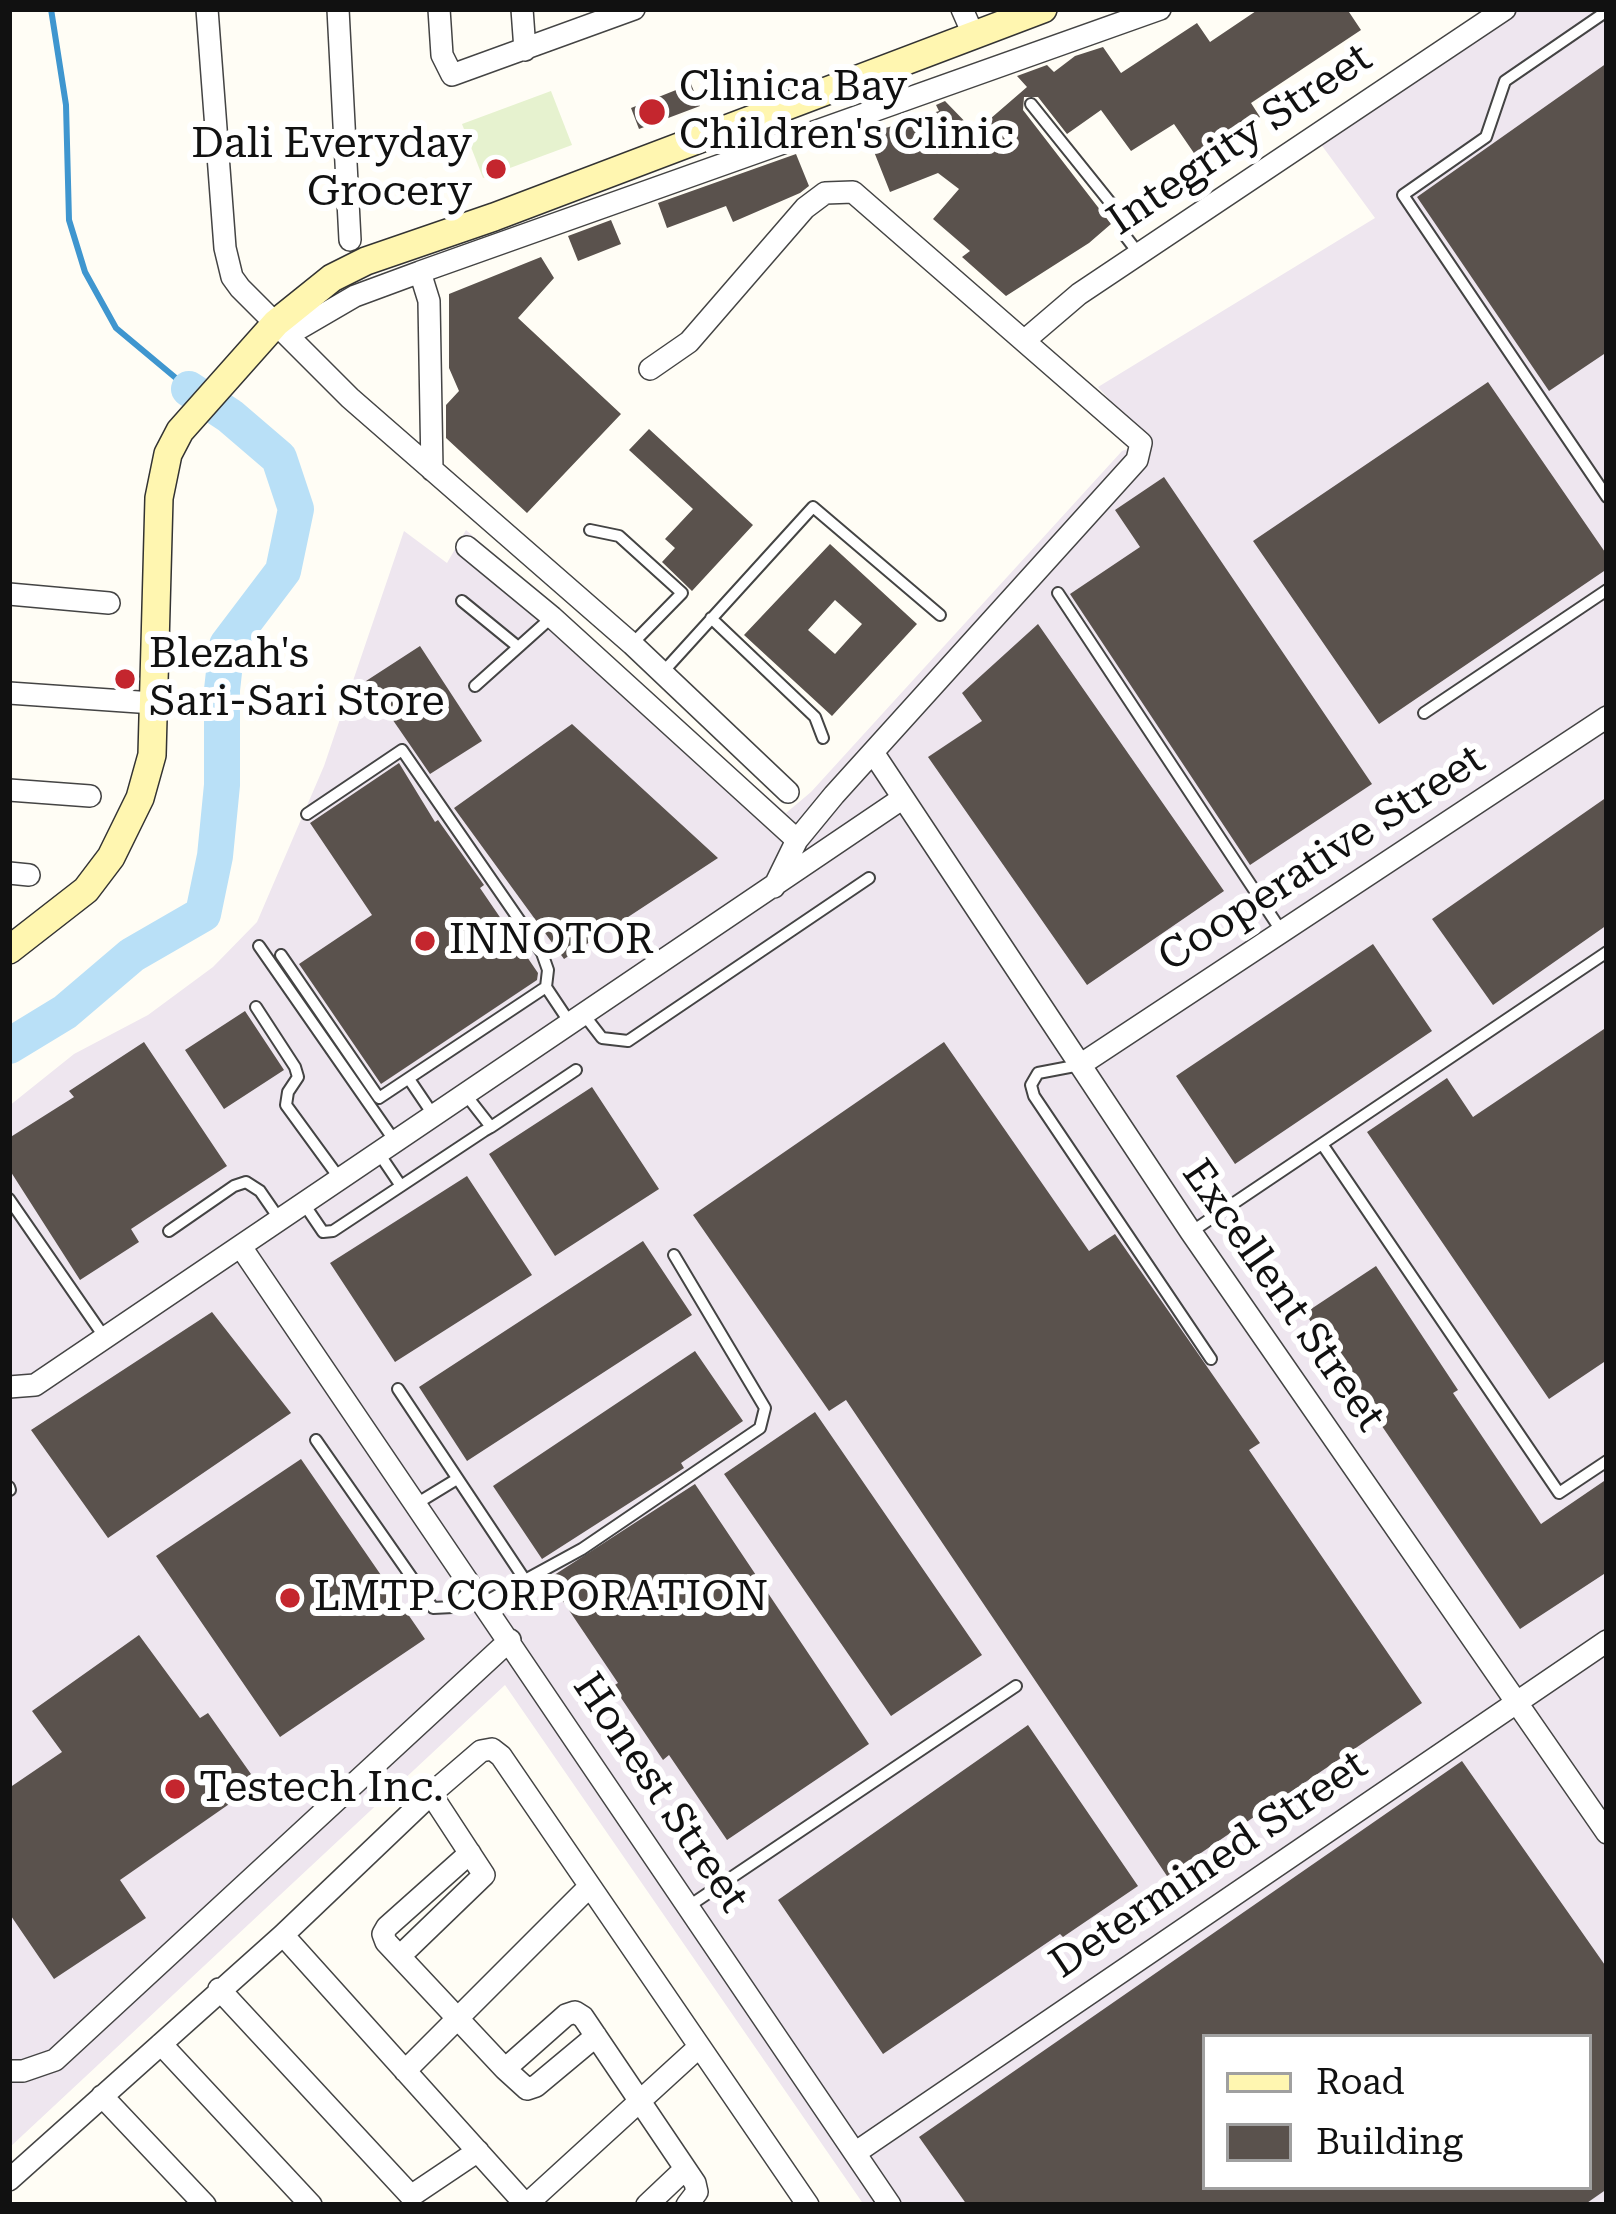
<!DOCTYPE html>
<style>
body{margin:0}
#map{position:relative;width:1616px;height:2214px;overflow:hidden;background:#fffdf5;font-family:"Roboto Serif",serif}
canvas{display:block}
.frame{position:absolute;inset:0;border:12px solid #111;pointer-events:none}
.legend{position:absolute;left:1202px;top:2034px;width:390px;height:156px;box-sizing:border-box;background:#fff;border:3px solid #a0a0a0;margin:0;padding:15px 21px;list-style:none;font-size:36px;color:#111}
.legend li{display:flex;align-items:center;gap:24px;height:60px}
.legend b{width:60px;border:3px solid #a0a0a0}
</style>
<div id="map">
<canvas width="1616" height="2214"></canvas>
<div class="frame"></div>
<ul class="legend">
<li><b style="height:15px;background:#fff6b0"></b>Road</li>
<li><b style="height:33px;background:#5a524d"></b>Building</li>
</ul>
</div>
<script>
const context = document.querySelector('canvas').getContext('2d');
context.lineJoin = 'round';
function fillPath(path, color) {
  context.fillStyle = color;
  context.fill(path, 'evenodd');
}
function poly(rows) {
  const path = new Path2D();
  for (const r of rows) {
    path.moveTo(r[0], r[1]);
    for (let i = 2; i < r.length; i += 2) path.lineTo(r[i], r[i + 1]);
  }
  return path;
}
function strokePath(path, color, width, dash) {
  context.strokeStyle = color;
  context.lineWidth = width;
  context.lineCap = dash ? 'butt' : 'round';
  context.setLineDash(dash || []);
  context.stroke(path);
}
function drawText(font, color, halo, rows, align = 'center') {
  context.font = font + ' "Roboto Serif",serif';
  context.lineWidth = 12;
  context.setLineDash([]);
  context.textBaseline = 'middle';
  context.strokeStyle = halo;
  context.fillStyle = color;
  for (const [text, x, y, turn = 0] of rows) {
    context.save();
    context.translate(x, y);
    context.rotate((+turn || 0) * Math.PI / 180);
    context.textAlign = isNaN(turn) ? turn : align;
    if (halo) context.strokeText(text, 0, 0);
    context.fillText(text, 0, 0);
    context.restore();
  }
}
const industrial = poly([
 [1518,9,1607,9,1607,2205,864,2205,505,1685,9,2148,9,1106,74,1054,148,1015,213,967,257,922,324,766,404,531,447,563,466,530,786,813,811,792,1122,451,1147,442,1098,387,1375,218,1320,143],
 [1205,2037,1589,2037,1589,2187,1205,2187]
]);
const pitch = poly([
 [551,91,572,145,483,178,462,124]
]);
const stream = poly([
 [51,9,66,105,69,220,85,272,116,328,189,389]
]);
const river = poly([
 [9,1046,65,1012,132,955,203,914,215,856,222,785,222,690,227,645,283,571,296,509,279,458,230,416,189,389]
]);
const building = poly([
 [1259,9,1347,9,1361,30,1251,103,1260,117,1198,159,1174,124,1131,151,1101,110,1067,134,1038,97,1024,97,1023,110,1111,224,1089,243,1006,296,962,257,970,251,933,219,959,189,938,173,890,192,867,134,939,111,936,105,945,101,975,132,1027,87,1017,76,1047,65,1054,72,1075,56,1103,47,1121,73,1197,23,1210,42],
 [1607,63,1607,352,1549,391,1417,197],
 [691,84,700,106,639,129,631,108],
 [796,154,809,186,800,193,733,222,726,206,667,228,658,203],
 [611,220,621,244,578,261,568,236],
 [541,257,554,278,518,318,621,414,527,513,446,438,446,405,459,391,449,368,449,294],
 [1488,382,1607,555,1607,569,1379,724,1253,541],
 [649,429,753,525,692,591,662,562,675,548,665,539,693,509,629,450],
 [1164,477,1372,784,1250,865,1070,594,1140,547,1115,510],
 [830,544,917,624,832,716,744,635],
 [835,600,862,624,835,654,808,630],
 [1038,624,1224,891,1087,985,928,757,982,721,962,693],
 [420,646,482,741,430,774,366,681],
 [572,724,718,858,564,959,454,808],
 [399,763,435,822,438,820,484,885,480,888,538,973,537,980,381,1084,299,964,372,915,310,823],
 [1607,797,1607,925,1493,1005,1432,919],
 [1373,944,1432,1031,1235,1164,1176,1076],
 [245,1011,284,1070,224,1109,185,1050],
 [1607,1027,1607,1360,1549,1399,1367,1132,1447,1078,1473,1117],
 [144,1042,227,1166,131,1229,139,1242,80,1280,9,1169,9,1138,74,1097,69,1091],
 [944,1042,1089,1251,1115,1234,1260,1443,1249,1450,1422,1703,1167,1876,846,1400,829,1411,693,1215],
 [592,1087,659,1189,555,1256,489,1154],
 [467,1176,532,1275,395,1362,330,1263],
 [643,1241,692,1315,467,1461,419,1387],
 [1376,1266,1458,1390,1453,1393,1541,1524,1607,1479,1607,1572,1520,1629,1305,1313],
 [212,1312,291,1413,108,1538,31,1430],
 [695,1351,743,1421,681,1463,684,1468,542,1559,493,1486],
 [815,1412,982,1655,891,1716,724,1474],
 [301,1459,425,1639,280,1737,156,1556],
 [695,1484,869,1744,727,1840,669,1755,663,1760,613,1686,618,1683,548,1579],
 [139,1635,200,1718,208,1713,258,1784,120,1880,146,1918,54,1979,9,1913,9,1788,62,1752,32,1711],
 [1028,1725,1138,1886,1063,1937,1060,1934,883,2054,778,1900],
 [1462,1761,1607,1968,1607,2189,1584,2205,967,2205,919,2137],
 [1205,2037,1589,2037,1589,2187,1205,2187]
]);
const service = poly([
 [1607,11,1505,81,1486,137,1403,195,1607,497],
 [1031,104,1117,211,1126,237,1139,254],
 [590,530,619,536,682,593,632,644],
 [1058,593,1282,932],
 [462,601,517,646],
 [711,618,815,717,823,738],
 [663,672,813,507,940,615],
 [475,686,552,617],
 [1424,713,1607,590],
 [307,814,402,750,542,953,548,970,546,987,570,1023],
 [259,946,394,1140],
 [281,955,379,1098,546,987],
 [256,1007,295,1067,298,1077,288,1092,286,1105,340,1179],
 [585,1016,602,1038,628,1041,869,878],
 [1080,1065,1038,1073,1031,1085,1034,1096,1211,1359],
 [409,1079,434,1116],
 [491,1127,576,1070],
 [1322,1144,1559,1493,1607,1461],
 [378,1152,401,1186],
 [9,1199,105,1338],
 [304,1204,323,1232,333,1231,484,1131,491,1127,466,1095],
 [169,1231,234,1186,246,1182,260,1191,280,1220],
 [1191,1232,1607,952],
 [398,1389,525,1580],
 [316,1440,433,1608,453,1607,472,1588],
 [9,1487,10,1490],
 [416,1504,457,1479],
 [485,1602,582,1549,760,1428,765,1408,674,1255],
 [689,1906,1016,1686]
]);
const minor = poly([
 [207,9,225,248,232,277,240,288,350,398,632,644,788,792],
 [338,9,350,240],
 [439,9,442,55,452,75,634,9],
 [522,9,525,50],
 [962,9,973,34],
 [288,335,355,296,420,272],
 [1024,341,1079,294,1505,9],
 [650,369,689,342,805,208,825,193,853,192,1141,443,1137,460,834,795,797,840,774,887],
 [432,470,429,301,420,272,1160,9],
 [467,547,552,617,797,840],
 [9,594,109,603],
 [9,693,153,703],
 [874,754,1191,1232,1607,1833],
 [9,790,90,796],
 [9,873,29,875],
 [1080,1065,1607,717],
 [241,1247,890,2205],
 [9,1387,35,1385,903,798],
 [470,1853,387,1927,383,1934,386,1942,505,2069,566,2015,575,2012,583,2017,695,2183,697,2192,687,2205],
 [283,1935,526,2205],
 [400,1956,484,1875,431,1794],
 [219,1989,411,2196,478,2151],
 [161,2044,311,2205],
 [505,2069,527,2089,536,2086,596,2036],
 [9,2071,23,2071,55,2060,510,1640],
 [405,2071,589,1887],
 [102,2096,205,2205],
 [855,2153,1607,1641],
 [9,2180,283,1935,431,1794,481,1751,492,1749,501,1756,808,2205],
 [526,2205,699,2047],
 [647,2205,684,2170]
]);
const secondary = poly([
 [9,950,86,890,111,857,140,798,152,755,159,498,168,454,180,431,276,323,332,278,366,261,494,217,1043,9]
]);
const markers = [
 [652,112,15,"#c4262e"],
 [496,169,12,"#c4262e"],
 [125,679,12,"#c4262e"],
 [425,941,12,"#c4262e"],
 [290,1598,12,"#c4262e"],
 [175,1789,12,"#c4262e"]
];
const poiNames = [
 ["Clinica Bay",679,88],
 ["Children's Clinic",679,136],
 ["Dali Everyday",472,145,"right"],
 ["Grocery",472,193,"right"],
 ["Blezah's",149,655],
 ["Sari-Sari Store",149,703],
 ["INNOTOR",449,941],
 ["LMTP CORPORATION",314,1598],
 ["Testech Inc.",199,1789]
];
const streetNames = [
 ["Integrity Street",1240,140,-34],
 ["Cooperative Street",1322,859,-33],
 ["Excellent Street",1283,1296,55],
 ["Honest Street",660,1793,56],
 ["Determined Street",1209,1865,-34]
];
fillPath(industrial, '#eee6ef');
fillPath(pitch, '#e6f2cf');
strokePath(stream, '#3f96cf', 6);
strokePath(river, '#b9e0f7', 36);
fillPath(building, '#5a524d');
strokePath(service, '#444', 14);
strokePath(minor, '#444', 24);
strokePath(secondary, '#333', 30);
strokePath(service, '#fff', 10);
strokePath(minor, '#fff', 21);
strokePath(secondary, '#fff6b0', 27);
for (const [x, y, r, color] of markers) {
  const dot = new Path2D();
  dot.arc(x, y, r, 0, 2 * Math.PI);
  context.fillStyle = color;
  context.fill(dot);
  strokePath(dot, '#fff', 4.5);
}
drawText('42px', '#111', '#fff', poiNames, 'left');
drawText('42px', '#111', '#fff', streetNames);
</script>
